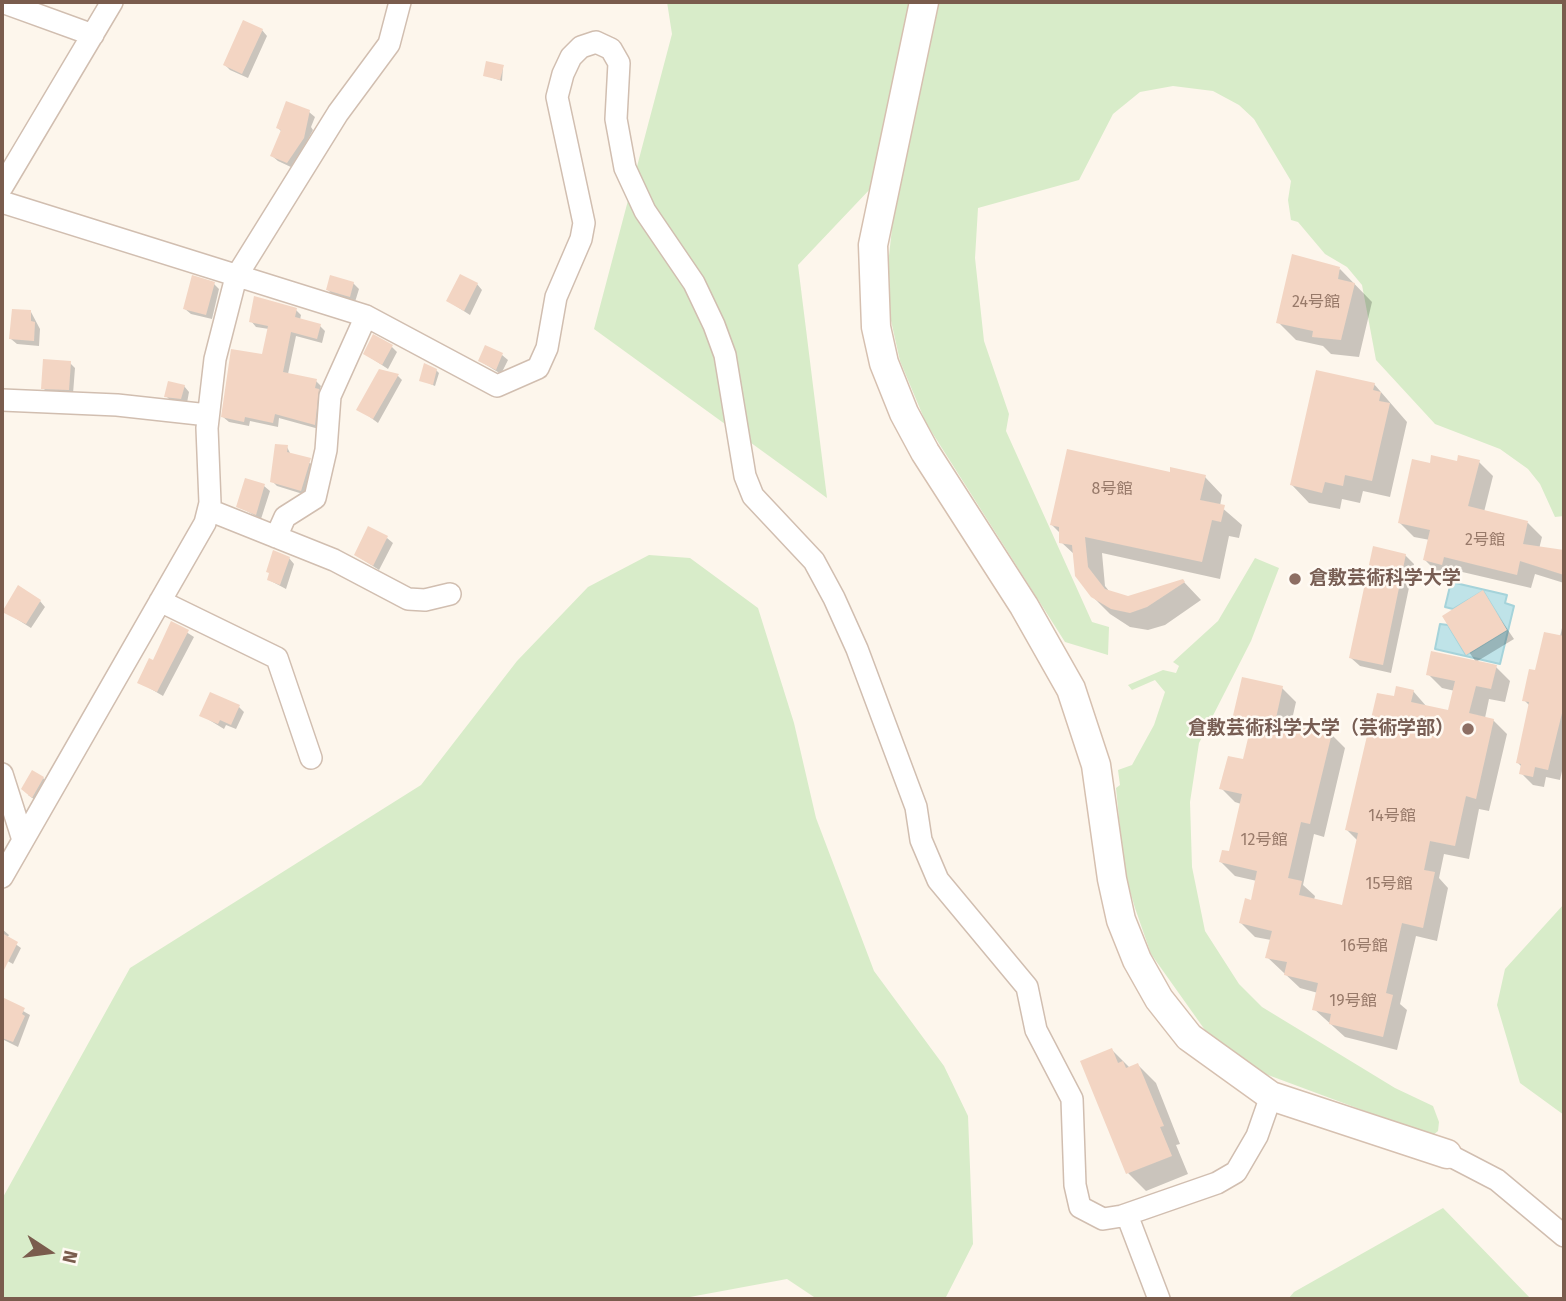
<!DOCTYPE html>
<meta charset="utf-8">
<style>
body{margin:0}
#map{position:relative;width:1566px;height:1301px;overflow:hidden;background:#fdf6ec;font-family:"Fira Sans",sans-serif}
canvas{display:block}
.frame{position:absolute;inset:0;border:4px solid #7a5c4d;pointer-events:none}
.north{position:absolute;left:14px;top:1217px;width:70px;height:70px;-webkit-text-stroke:5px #fffaf3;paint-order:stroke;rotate:103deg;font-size:19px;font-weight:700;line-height:28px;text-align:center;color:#7a5c4d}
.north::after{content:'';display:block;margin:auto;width:24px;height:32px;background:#7a5c4d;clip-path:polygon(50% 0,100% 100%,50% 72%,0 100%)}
</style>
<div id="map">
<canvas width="1566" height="1301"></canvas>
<div class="frame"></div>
<div class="north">N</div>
</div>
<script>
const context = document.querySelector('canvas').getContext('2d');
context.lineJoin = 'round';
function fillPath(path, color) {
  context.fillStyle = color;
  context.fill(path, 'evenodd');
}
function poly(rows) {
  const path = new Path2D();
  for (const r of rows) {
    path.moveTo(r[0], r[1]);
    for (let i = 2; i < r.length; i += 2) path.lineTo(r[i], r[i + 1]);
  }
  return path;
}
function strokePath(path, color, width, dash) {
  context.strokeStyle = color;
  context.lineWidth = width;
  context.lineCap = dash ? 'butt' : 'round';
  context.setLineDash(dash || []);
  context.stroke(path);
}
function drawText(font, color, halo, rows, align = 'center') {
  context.font = font + ' "Fira Sans","Noto Sans JP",sans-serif';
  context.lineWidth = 5;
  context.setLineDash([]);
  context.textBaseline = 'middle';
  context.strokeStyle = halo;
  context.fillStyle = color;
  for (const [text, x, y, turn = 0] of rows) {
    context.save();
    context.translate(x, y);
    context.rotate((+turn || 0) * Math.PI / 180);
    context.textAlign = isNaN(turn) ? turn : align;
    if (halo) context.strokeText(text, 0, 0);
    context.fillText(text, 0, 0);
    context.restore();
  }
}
const green = poly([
 [667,2,1564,2,1564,516,1555,517,1540,484,1528,469,1500,449,1435,424,1376,360,1362,285,1347,267,1325,254,1298,222,1291,220,1288,200,1291,181,1254,119,1239,105,1213,91,1173,86,1140,92,1113,114,1079,180,978,208,975,258,984,341,1009,414,1006,431,1092,622,1109,627,1108,655,1065,642,926,423,900,361,888,307,888,265,893,219,908,149,798,265,827,498,594,329,672,34],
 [649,555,690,558,758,608,794,723,816,818,874,971,944,1066,968,1116,973,1244,945,1299,817,1299,787,1279,679,1299,2,1299,2,1199,130,968,421,785,517,661,588,587],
 [1255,558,1279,568,1251,641,1199,743,1190,802,1192,867,1205,931,1239,984,1262,1007,1395,1088,1433,1106,1439,1122,1438,1131,1432,1136,1260,1072,1205,1030,1151,954,1135,908,1124,870,1116,788,1120,785,1118,770,1132,765,1154,725,1165,692,1155,680,1132,690,1128,685,1163,670,1176,673,1179,666,1173,662,1218,621],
 [1564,904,1564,1115,1520,1083,1497,1005,1505,969],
 [1443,1208,1531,1299,1288,1299,1294,1292]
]);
const water = poly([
 [1451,582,1507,595,1505,603,1514,606,1500,664,1435,649,1440,624,1448,625,1466,655,1507,630,1483,591,1453,609,1445,607,1451,582]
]);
const shadow = poly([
 [262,30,267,36,248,78,230,70,225,65],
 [503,67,502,81,484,75],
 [309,112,315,117,311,127,313,130,293,168,278,161,272,156,282,132,278,128],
 [1340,269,1372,302,1359,357,1331,354,1323,346,1296,340,1278,322],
 [353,283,359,289,355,302,333,295,327,289],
 [214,284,219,289,212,319,191,314,185,309],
 [477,284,482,290,470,315,448,301],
 [296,310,301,315,300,320,320,326,325,331,322,343,296,336,288,374,316,381,321,386,319,392,323,396,319,429,279,418,278,427,250,421,249,426,229,422,223,417,264,357,269,329,256,327,251,321],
 [31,312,40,329,39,346,17,344,11,339],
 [392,347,397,352,388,369,365,354],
 [502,355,508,360,501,374,480,361],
 [70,363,75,368,73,394,48,393,43,388],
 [436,370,439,373,435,386,421,380],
 [380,371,398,376,402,380,378,423,359,409],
 [1374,384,1407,422,1390,497,1363,491,1360,503,1342,499,1340,509,1309,503,1292,485],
 [184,386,189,392,187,403,172,402,166,396],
 [287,447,291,455,314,465,306,495,277,486,272,481],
 [1479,462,1493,476,1484,512,1528,523,1542,537,1539,549,1564,554,1564,583,1535,574,1531,588,1458,571,1456,579,1440,575,1425,560,1430,540,1414,537,1399,522,1431,465],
 [1172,474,1205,477,1222,495,1220,506,1242,525,1239,538,1229,536,1220,579,1102,553,1105,586,1110,592,1128,598,1183,581,1201,600,1165,625,1148,630,1130,627,1110,614,1092,596,1075,555,1061,542,1061,534,1052,525],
 [264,486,270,491,261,519,238,506],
 [387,538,393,543,379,570,356,555],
 [1405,555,1414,564,1391,673,1360,666,1351,658],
 [289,558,294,564,286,589,269,580],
 [1482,592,1514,639,1476,662,1444,616],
 [40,601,45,607,31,628,4,611],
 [172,623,194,637,163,696,139,682,154,662],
 [1562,628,1564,628,1564,762,1560,780,1546,777,1544,787,1533,785,1521,773,1522,767,1517,762,1530,706,1524,700,1537,672,1560,637],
 [1496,667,1510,681,1505,702,1489,699,1485,718,1493,720,1507,734,1489,811,1479,809,1469,859,1444,854,1439,878,1448,888,1437,941,1416,936,1400,1004,1407,1010,1397,1050,1345,1037,1314,1009,1318,993,1300,988,1267,957,1271,940,1255,937,1241,923,1252,902,1257,881,1235,876,1221,862,1230,854,1241,804,1235,802,1221,788,1244,762,1250,738,1233,723,1282,688,1296,702,1291,724,1331,734,1345,748,1324,837,1314,834,1303,885,1315,896,1314,900,1343,907,1358,841,1347,830,1395,699,1413,691,1427,707,1450,713,1455,691,1442,688,1428,674],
 [239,707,244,712,236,729,226,725,224,729,201,715],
 [43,778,49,784,38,802,28,795],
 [2,929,9,935,7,938,21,948,13,964,2,958],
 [2,999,30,1015,18,1047,2,1039],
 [1112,1050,1130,1068,1138,1065,1156,1083,1180,1144,1176,1145,1188,1174,1146,1191,1128,1173,1083,1062]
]);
const building = poly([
 [243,20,263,29,242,74,223,65],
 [486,61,504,65,500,80,483,76],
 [286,101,310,110,304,138,287,163,270,156,281,130,276,128],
 [1292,254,1340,267,1338,279,1355,283,1341,340,1312,337,1313,331,1276,323],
 [460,274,478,283,464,311,446,301],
 [192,275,215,282,206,315,183,309],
 [330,275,354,282,350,297,326,290],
 [254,296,297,308,295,317,321,324,317,339,291,332,283,372,317,379,315,388,319,389,315,425,275,414,273,423,245,417,244,422,221,417,231,349,262,354,268,326,249,322],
 [12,309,31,310,31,321,35,322,34,341,9,339],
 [373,334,393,345,382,365,363,354],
 [485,345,503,353,496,370,478,361],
 [43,359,71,361,69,390,41,389],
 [424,363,437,369,433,385,419,381],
 [379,369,399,374,373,419,356,410],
 [1316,370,1375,383,1373,390,1381,392,1379,401,1390,403,1372,481,1345,475,1343,486,1325,482,1322,493,1290,485],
 [168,381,185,385,181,399,164,397],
 [275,444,288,445,287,452,311,458,301,491,270,482],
 [1067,449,1170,472,1170,467,1206,475,1200,500,1225,505,1221,522,1212,520,1202,562,1085,537,1088,567,1105,589,1128,596,1183,579,1185,582,1147,607,1130,613,1111,609,1091,597,1075,576,1072,545,1059,543,1059,527,1050,525],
 [1431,455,1457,461,1458,455,1480,460,1468,506,1528,521,1523,544,1564,550,1564,575,1520,561,1517,575,1444,557,1442,565,1423,560,1430,530,1398,523,1412,459,1430,463],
 [245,478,265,484,256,515,236,507],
 [368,526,388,536,373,566,354,555],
 [1373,546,1406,554,1383,665,1349,658],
 [273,550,290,557,280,585,267,580,269,573,266,572],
 [18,585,41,600,26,624,2,612],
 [1483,590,1507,630,1466,655,1442,616],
 [171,621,189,630,157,692,137,683,149,658,153,660],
 [1544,632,1564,636,1564,705,1548,770,1535,767,1533,777,1519,774,1521,764,1516,763,1529,702,1522,701,1529,669,1535,670],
 [1431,651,1497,665,1491,689,1476,686,1469,713,1494,719,1476,799,1466,796,1455,846,1430,841,1424,870,1435,872,1423,928,1402,923,1386,993,1393,995,1383,1037,1329,1024,1331,1014,1312,1010,1318,983,1284,975,1287,962,1265,958,1272,931,1239,923,1245,898,1251,900,1257,871,1219,862,1222,850,1229,851,1242,794,1219,789,1228,756,1243,759,1250,730,1231,724,1242,677,1283,686,1276,718,1332,733,1310,824,1301,822,1288,878,1302,881,1299,895,1342,905,1358,833,1345,830,1377,693,1394,696,1396,686,1414,690,1411,702,1448,710,1455,681,1426,675],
 [210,692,240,705,231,725,220,720,218,724,199,716],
 [32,770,44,777,32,798,21,789],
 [2,933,18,942,2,974],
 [2,997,25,1008,22,1014,25,1016,13,1042,2,1038],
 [1112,1048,1118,1063,1123,1061,1126,1068,1138,1063,1164,1126,1160,1127,1172,1156,1126,1174,1080,1061]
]);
const street = poly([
 [2,2,93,35],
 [2,187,112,2],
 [2,202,366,316,497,386,538,368,547,348,556,297,581,239,584,223,557,97,563,74,571,57,581,47,596,42,611,49,619,63,616,119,625,168,645,211,694,283,714,325,725,355,745,476,753,496,814,561,834,598,857,649,916,807,921,840,938,880,1027,987,1036,1030,1072,1099,1075,1185,1080,1207,1103,1219,1122,1216,1217,1183,1236,1172,1257,1136,1271,1096],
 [2,400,117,405,208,415],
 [209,510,334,560,408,599,425,600,450,594],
 [276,537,285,517,315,498,326,450,330,396,366,316],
 [160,601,277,658,311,758],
 [2,774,23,840],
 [2,877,205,523,210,503,207,428,215,359,236,277,338,113,389,44,400,2],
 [1447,1154,1497,1180,1564,1236],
 [1127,1215,1159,1299]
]);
const secondary = poly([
 [924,2,873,245,876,327,884,363,904,413,925,452,1024,606,1071,689,1096,765,1112,879,1121,920,1137,960,1159,999,1189,1037,1271,1096,1447,1154]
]);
const markers = [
 [1295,579,7,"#8d6e63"],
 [1468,729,7,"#8d6e63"]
];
const numberNames = [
 ["24号館",1316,303],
 ["8号館",1112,490],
 ["2号館",1485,541],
 ["14号館",1392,817],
 ["12号館",1264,841],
 ["15号館",1389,885],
 ["16号館",1364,947],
 ["19号館",1353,1002]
];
const educationNames = [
 ["倉敷芸術科学大学",1309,579],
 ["倉敷芸術科学大学（芸術学部）",1454,729,"right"]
];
fillPath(green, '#d8ecc9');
fillPath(water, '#bfe3e8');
strokePath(water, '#a5d3da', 2);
fillPath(shadow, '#0003');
fillPath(building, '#f3d5c3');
strokePath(street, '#d1beb0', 24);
strokePath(secondary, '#d6c0b0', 31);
strokePath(street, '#fff', 21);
strokePath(secondary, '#fff', 28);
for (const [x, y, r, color] of markers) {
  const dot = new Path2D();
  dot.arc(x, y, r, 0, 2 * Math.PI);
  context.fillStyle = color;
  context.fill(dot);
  strokePath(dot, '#fffaf3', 2.5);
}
drawText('16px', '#987a6a', null, numberNames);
drawText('bold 19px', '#785e54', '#fffaf3', educationNames, 'left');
</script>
